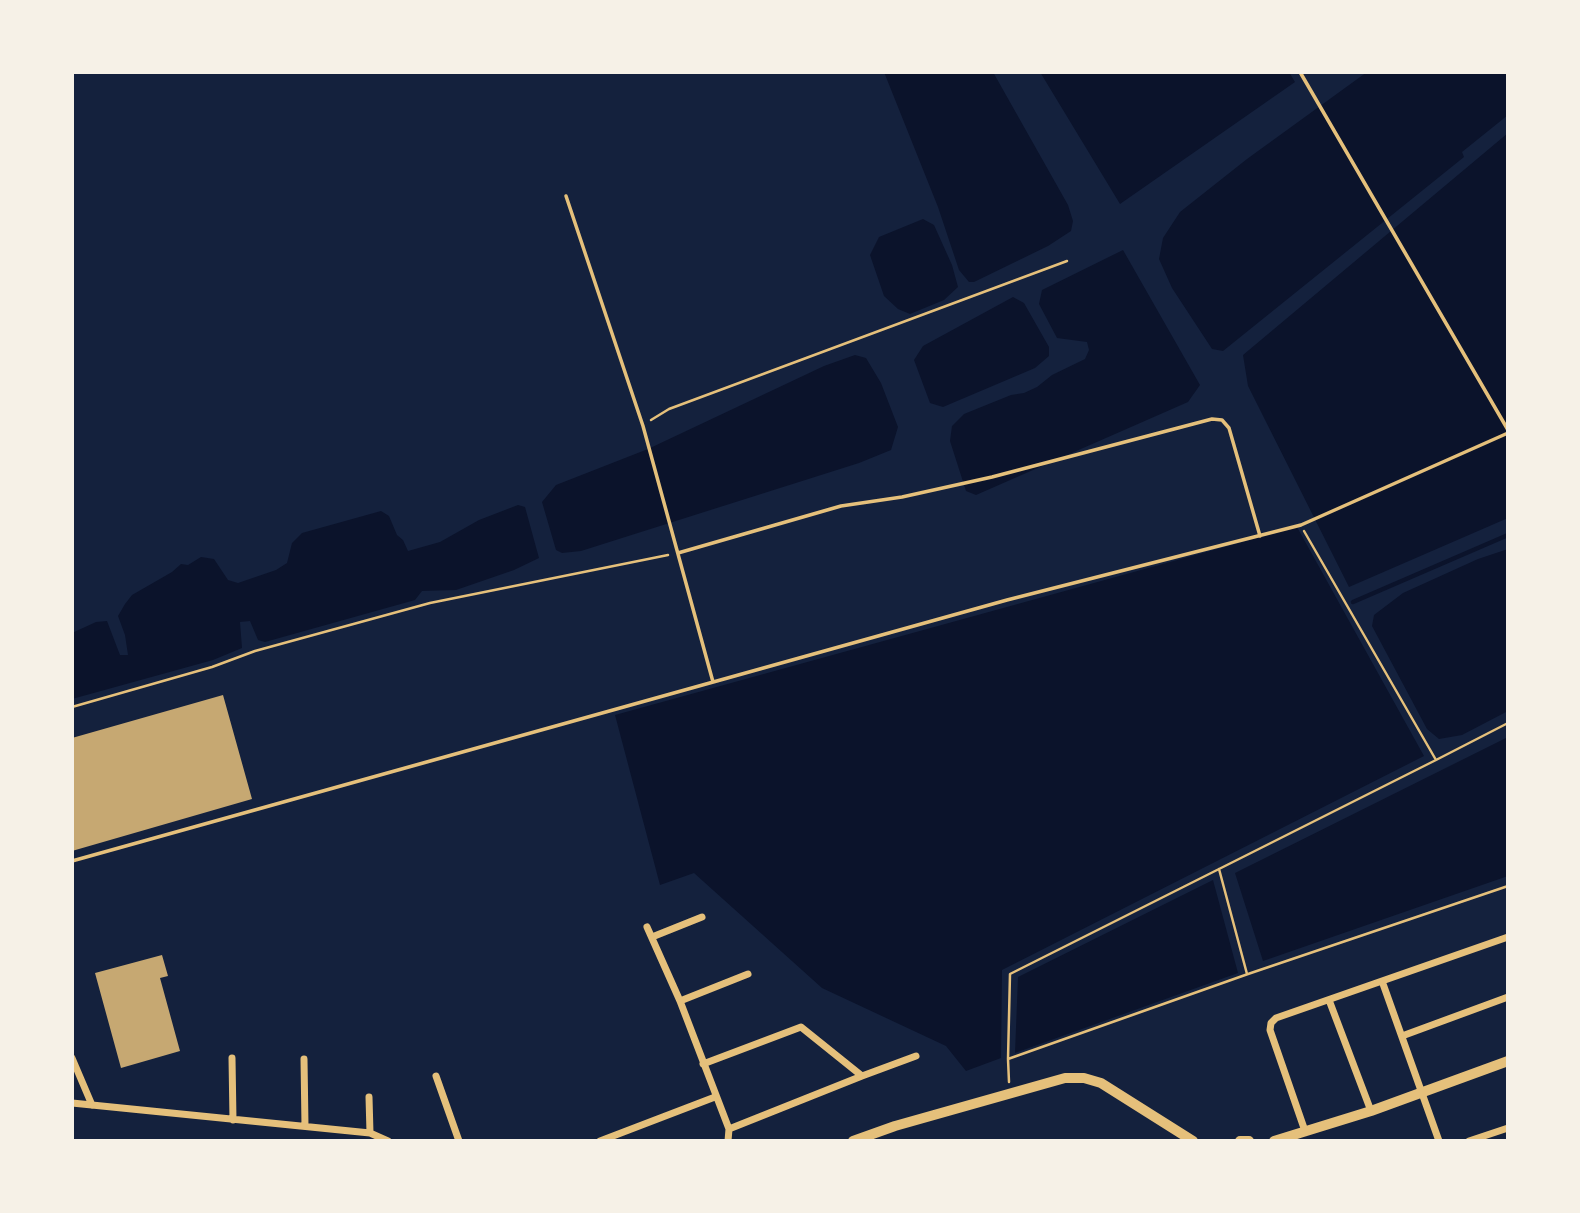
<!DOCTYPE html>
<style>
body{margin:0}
#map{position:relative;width:1580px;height:1213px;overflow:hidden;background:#14213d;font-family:"Public Sans",sans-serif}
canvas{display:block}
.frame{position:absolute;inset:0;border:74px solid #f6f1e7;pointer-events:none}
</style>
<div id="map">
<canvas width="1580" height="1213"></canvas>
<div class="frame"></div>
</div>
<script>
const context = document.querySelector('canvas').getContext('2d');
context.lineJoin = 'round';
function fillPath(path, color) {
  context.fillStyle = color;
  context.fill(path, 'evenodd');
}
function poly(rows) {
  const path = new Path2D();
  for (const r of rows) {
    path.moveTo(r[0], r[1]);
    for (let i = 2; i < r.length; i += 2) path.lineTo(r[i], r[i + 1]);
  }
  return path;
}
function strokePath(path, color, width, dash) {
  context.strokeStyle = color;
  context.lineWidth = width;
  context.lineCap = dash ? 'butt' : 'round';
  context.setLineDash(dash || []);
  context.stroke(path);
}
const water = poly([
 [884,72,993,72,1068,205,1073,221,1071,231,1048,246,974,282,969,282,959,270,938,207],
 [1040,72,1289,72,1295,82,1120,204],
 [1367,72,1508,72,1508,115,1462,152,1464,157,1223,351,1212,349,1172,288,1159,259,1163,238,1180,212,1247,159],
 [1508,133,1508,518,1349,587,1248,386,1243,355],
 [923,219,934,225,952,265,958,287,944,300,910,314,898,309,884,296,870,255,879,237],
 [1123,250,1200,385,1188,402,976,495,966,491,950,441,952,426,964,414,1011,395,1024,393,1037,387,1052,375,1085,359,1089,350,1087,342,1057,338,1039,304,1042,290],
 [1013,297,1024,303,1049,347,1049,356,1035,368,943,407,930,403,914,360,923,346],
 [855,355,866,358,881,383,898,427,891,450,859,463,581,551,562,553,556,550,542,502,556,485,648,449,824,366],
 [518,505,525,507,539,558,514,570,456,590,422,591,415,600,265,642,258,640,250,621,240,622,242,648,213,660,72,699,72,633,96,622,107,621,120,655,128,655,125,635,118,616,125,604,132,595,172,572,181,564,188,565,201,557,214,559,228,580,238,583,276,570,287,563,292,543,302,533,381,511,389,516,397,535,403,540,408,551,440,542,479,520],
 [1297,527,1424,756,1002,970,1001,1058,966,1071,946,1046,822,988,694,873,660,885,615,715],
 [1508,549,1508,711,1462,735,1439,739,1427,729,1372,626,1374,615,1403,593,1478,559],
 [1508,737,1508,876,1263,961,1235,873],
 [1213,880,1238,973,1015,1053,1018,977]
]);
const stream = poly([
 [1353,602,1508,535]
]);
const building = poly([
 [223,695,252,799,72,851,72,738],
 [162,955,168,976,160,978,180,1051,121,1068,95,973]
]);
const path = poly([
 [651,420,669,409,1067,261],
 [72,707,212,667,255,651,430,603,668,555],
 [1436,760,1508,723],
 [1219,869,1247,974],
 [1008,1059,1248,974,1508,886],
 [1009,1082,1008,1059,1010,974,1436,760,1304,531]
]);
const service = poly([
 [1300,72,1508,430],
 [566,196,643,426,713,682],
 [678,553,841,506,902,497,992,477,1212,419,1222,420,1229,428,1260,536],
 [72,861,1007,600,1301,525,1508,433]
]);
const minor = poly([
 [647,927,680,1001,729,1129,728,1141],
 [652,937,702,917],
 [1382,981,1439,1141],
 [1329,1000,1371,1111],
 [680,1001,748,974],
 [1402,1036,1508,997],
 [72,1058,92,1105],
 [232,1058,233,1120],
 [304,1059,305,1126],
 [703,1064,801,1027,862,1076,729,1129],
 [436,1076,459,1141],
 [862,1076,916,1056],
 [369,1097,370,1133],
 [72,1103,370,1133,388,1141],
 [1305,1131,1270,1030,1271,1023,1276,1018,1508,937],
 [600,1141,715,1097],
 [1469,1141,1508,1128]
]);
const tertiary = poly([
 [853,1141,895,1126,1065,1078,1084,1078,1101,1083,1193,1141],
 [1240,1141,1249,1141],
 [1274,1141,1371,1111,1508,1061]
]);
fillPath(water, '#0b132b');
strokePath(stream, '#0b132b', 4.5);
fillPath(building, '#c6a872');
strokePath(path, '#e5c07b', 2.5);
strokePath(service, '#e5c07b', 3.5);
strokePath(minor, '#e5c07b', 7);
strokePath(tertiary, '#e5c07b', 10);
</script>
